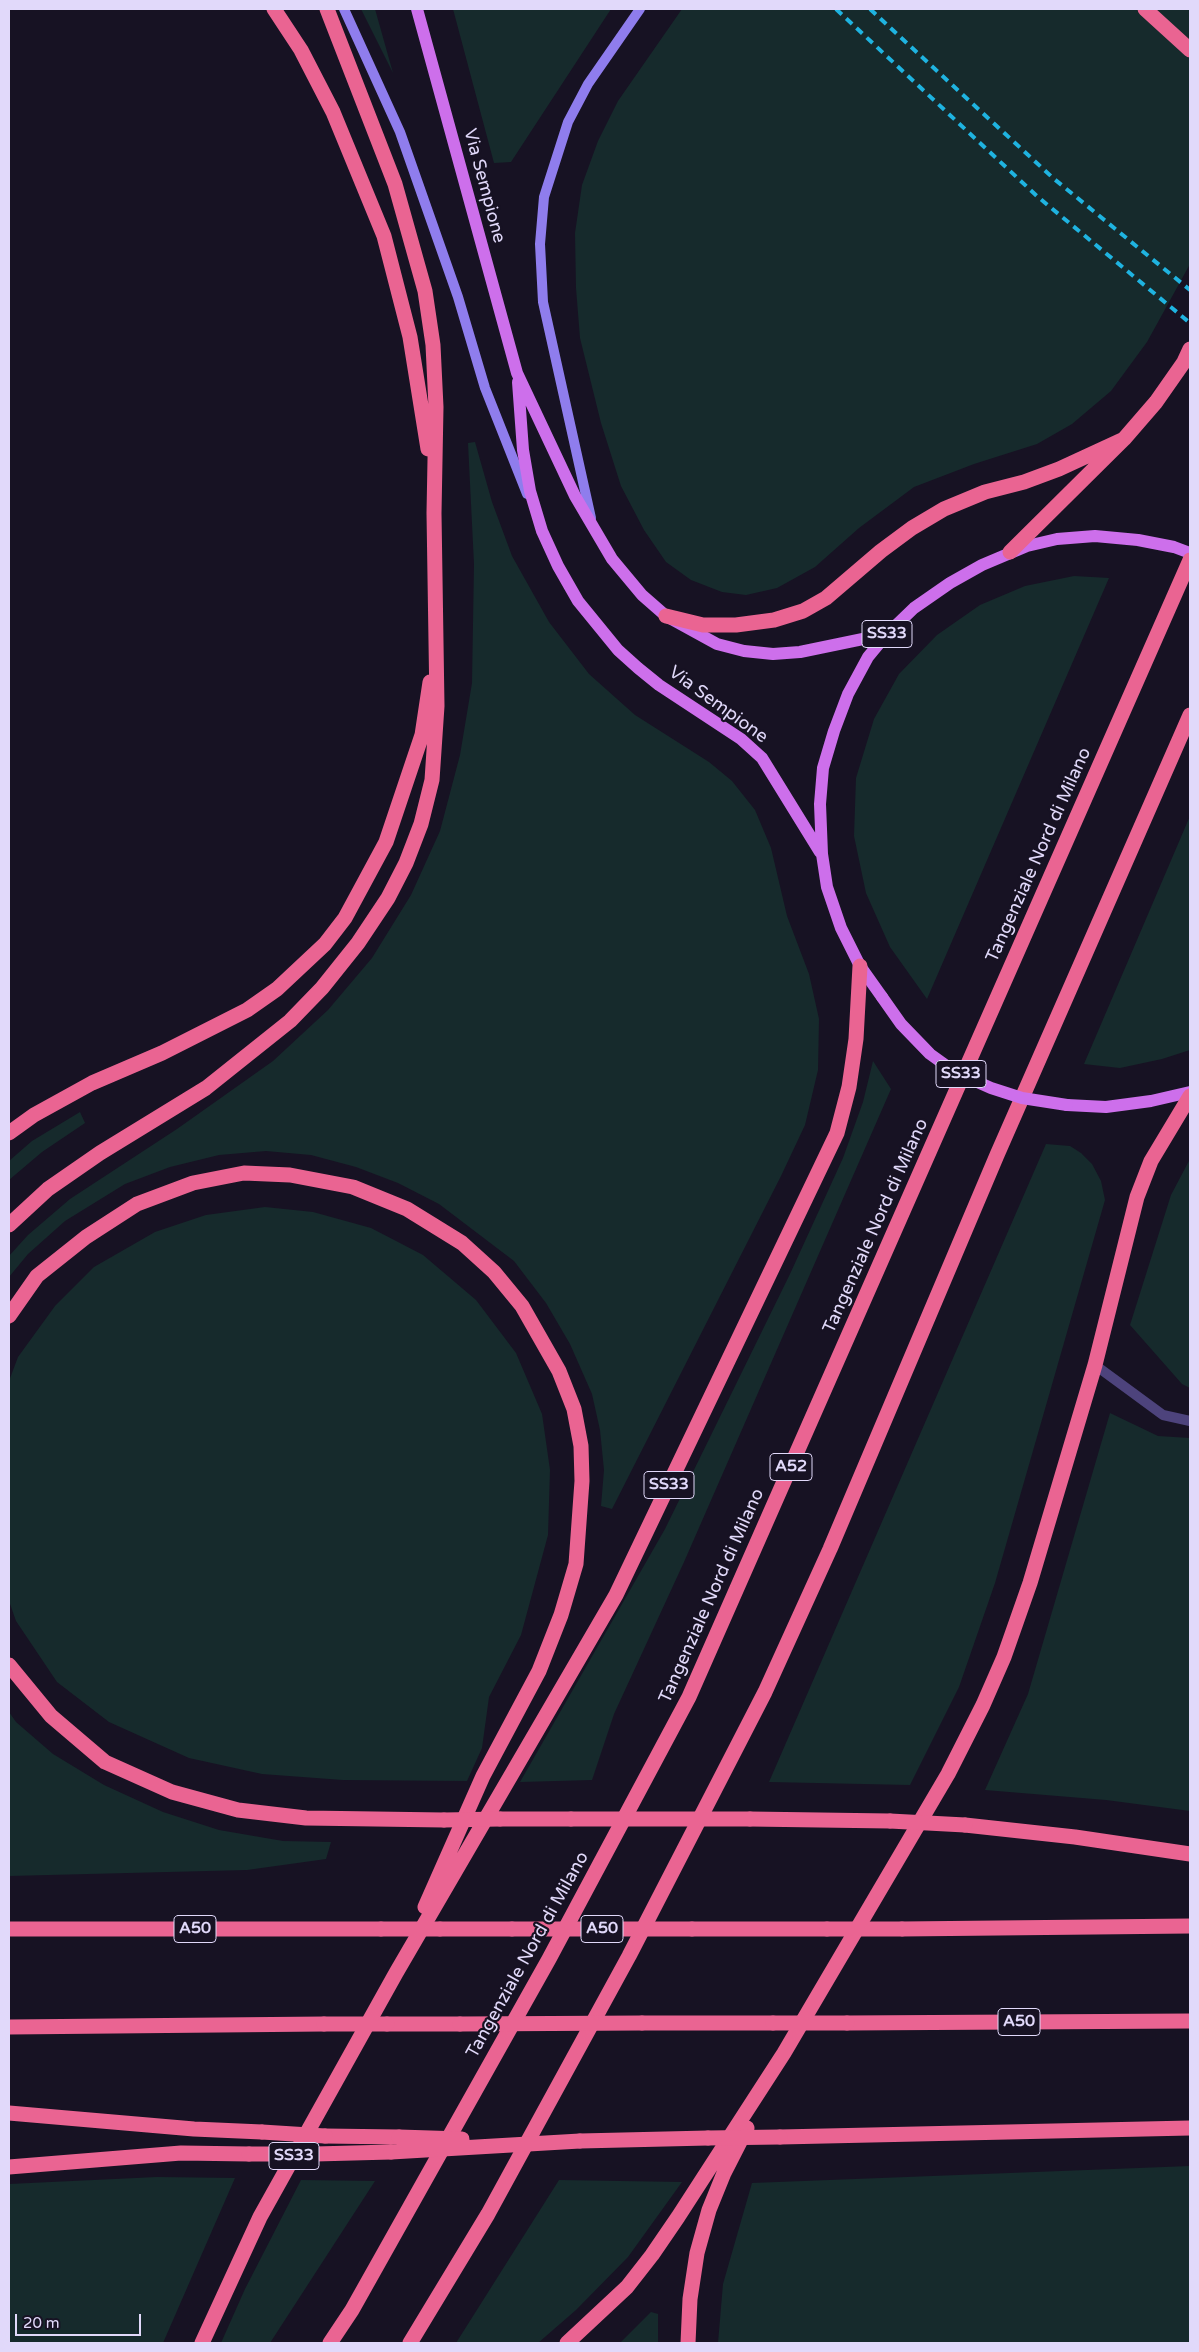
<!DOCTYPE html>
<style>
body{margin:0}
#map{position:relative;width:1199px;height:2352px;overflow:hidden;background:#171223;font-family:"Varela Round",sans-serif}
canvas{display:block}
.frame{position:absolute;inset:0;border:10px solid #e1d9fa;pointer-events:none}
.scale{position:absolute;left:15px;top:2314px;width:126px;height:22px;box-sizing:border-box;border:2px solid #e1d9fa;border-top:0;padding-left:6px;font-size:15px;line-height:18px;white-space:nowrap;color:#e1d9fa;-webkit-text-stroke:4px #171223;paint-order:stroke}
</style>
<div id="map">
<canvas width="1199" height="2352"></canvas>
<div class="frame"></div>
<div class="scale">20 m</div>
</div>
<script>
const context = document.querySelector('canvas').getContext('2d');
context.lineJoin = 'round';
function fillPath(path, color) {
  context.fillStyle = color;
  context.fill(path, 'evenodd');
}
function poly(rows) {
  const path = new Path2D();
  for (const r of rows) {
    path.moveTo(r[0], r[1]);
    for (let i = 2; i < r.length; i += 2) path.lineTo(r[i], r[i + 1]);
  }
  return path;
}
function strokePath(path, color, width, dash) {
  context.strokeStyle = color;
  context.lineWidth = width;
  context.lineCap = dash ? 'butt' : 'round';
  context.setLineDash(dash || []);
  context.stroke(path);
}
function drawText(font, color, halo, rows, align = 'center') {
  context.font = font + ' "Varela Round",sans-serif';
  context.lineWidth = 4.5;
  context.setLineDash([]);
  context.textBaseline = 'middle';
  context.strokeStyle = halo;
  context.fillStyle = color;
  for (const [text, x, y, turn = 0] of rows) {
    context.save();
    context.translate(x, y);
    context.rotate((+turn || 0) * Math.PI / 180);
    context.textAlign = isNaN(turn) ? turn : align;
    if (halo) context.strokeText(text, 0, 0);
    context.fillText(text, 0, 0);
    context.restore();
  }
}
const green = poly([
 [361,9,375,9,393,73],
 [453,9,611,9,511,162,494,163],
 [682,9,1190,9,1190,264,1147,342,1111,391,1072,424,1037,444,974,464,914,487,859,528,815,567,777,588,746,595,722,592,691,580,666,562,644,530,621,486,601,423,580,338,576,288,575,233,582,185,598,141,618,101],
 [475,442,492,502,512,556,549,622,589,674,635,715,709,762,732,781,755,810,771,848,787,916,809,974,819,1019,818,1070,805,1125,781,1176,612,1509,601,1506,604,1470,600,1430,592,1394,570,1344,546,1303,514,1261,439,1204,398,1183,356,1167,311,1155,266,1151,219,1155,170,1167,125,1184,65,1221,28,1254,9,1277,9,1256,28,1235,70,1199,177,1129,273,1061,328,1010,372,958,411,895,440,831,460,755,472,683,474,564,468,443],
 [1074,576,1109,578,927,999,890,947,866,893,854,836,856,778,874,719,899,674,937,635,980,605,1025,586],
 [1190,816,1190,1050,1162,1059,1120,1068,1084,1064],
 [873,1061,891,1089,684,1562,614,1714,592,1780,520,1782,665,1529,790,1274,843,1158,863,1102],
 [80,1112,85,1123,42,1152,9,1180,9,1161,32,1141],
 [1046,1144,1070,1146,1081,1153,1092,1164,1101,1181,1105,1200,995,1583,959,1687,910,1785,769,1782],
 [1190,1159,1190,1388,1182,1384,1130,1325,1171,1195],
 [265,1207,313,1212,371,1228,423,1255,476,1300,516,1353,542,1414,550,1470,548,1535,521,1635,489,1697,482,1748,467,1781,343,1780,262,1774,189,1758,109,1722,57,1682,16,1621,9,1601,9,1381,18,1357,55,1306,94,1267,155,1232,206,1215],
 [1110,1413,1158,1436,1190,1438,1190,1811,1106,1800,985,1790,1028,1694],
 [9,1712,16,1722,53,1754,104,1785,163,1812,219,1830,283,1841,331,1842,326,1859,247,1870,9,1876],
 [1190,2166,1190,2343,718,2343,723,2284,752,2183],
 [157,2177,235,2178,163,2343,9,2343,9,2184],
 [301,2180,375,2181,270,2343,221,2343,245,2289],
 [559,2180,682,2182,628,2257,576,2310,538,2343,456,2343],
 [651,2312,658,2314,658,2343,620,2343]
]);
const lane = poly([
 [1095,1365,1163,1415,1190,1421]
]);
const secondary = poly([
 [344,9,400,132,458,297,485,388,527,494],
 [591,518,543,302,540,244,544,197,568,122,588,84,640,9]
]);
const primary = poly([
 [417,9,517,373,575,496,612,559,642,595,666,616,717,644,744,651,773,654,800,652,887,634],
 [518,382,523,450,530,491,542,531,558,566,578,601,618,650,638,668,659,685,741,739,762,758,820,852],
 [882,997,860,966,841,928,827,887,822,854,820,804,823,768,834,731,848,694,868,657,887,634,914,608,950,583,982,565,1027,546,1057,539,1095,536,1138,540,1174,547,1190,553],
 [1067,1105,1106,1107,1151,1101,1190,1092]
]);
const highway = poly([
 [274,9,301,50,333,112,384,236,410,337,428,449],
 [1145,9,1190,50],
 [1010,552,1124,439,1156,402,1184,362,1190,349],
 [666,616,703,625,736,625,774,620,803,611,826,598,881,551,912,528,944,509,985,492,1024,482,1059,469,1124,439],
 [9,1133,34,1115,92,1083,162,1053,247,1010,277,989,325,944,345,918,386,842,422,735,430,682],
 [9,1225,48,1189,100,1153,206,1088,290,1021,322,988,358,943,388,898,406,863,421,824,432,780,437,706,434,513,436,407,433,345,425,291,395,184,327,9],
 [9,1316,37,1276,86,1237,137,1204,193,1183,244,1173,290,1175,353,1187,407,1209,462,1243,494,1272,522,1306,559,1371,574,1409,581,1446,582,1481,576,1564,561,1615,539,1671,483,1776,425,1907],
 [9,1665,51,1716,105,1762,172,1792,238,1810,306,1818,444,1820],
 [500,1819,571,1819],
 [750,1819,890,1821],
 [965,1825,1075,1837,1190,1854],
 [9,1929,381,1929],
 [440,1929,512,1929],
 [692,1929,827,1929],
 [902,1929,1190,1926],
 [642,2023,773,2023],
 [847,2023,1190,2021],
 [387,2024,460,2024],
 [9,2027,324,2024],
 [9,2113,194,2129,262,2132],
 [325,2136,399,2137],
 [780,2137,1190,2128],
 [580,2141,708,2138],
 [315,2154,391,2152],
 [9,2167,181,2153,249,2154],
 [202,2343,260,2217,396,1973,616,1595,837,1133,849,1087,856,1039,860,966],
 [330,2343,352,2310,549,1959,689,1697,1190,560],
 [410,2343,488,2214,629,1956,765,1692,830,1549,997,1155,1190,715],
 [567,2343,627,2287,652,2255,678,2217,784,2053,948,1774,983,1705,1004,1657,1030,1583,1095,1365,1137,1197,1151,1161,1190,1096],
 [688,2343,690,2299,697,2253,709,2210,724,2173,747,2128]
]);
const rail = poly([
 [836,9,1038,197,1190,323],
 [870,9,1053,178,1190,290]
]);
const primaryBridge = poly([
 [882,997,901,1024,930,1054,955,1072,991,1088,1022,1098,1067,1105]
]);
const highwayBridge = poly([
 [571,1819,750,1819],
 [444,1820,500,1819],
 [890,1821,965,1825],
 [381,1929,440,1929],
 [512,1929,692,1929],
 [827,1929,902,1929],
 [773,2023,847,2023],
 [324,2024,387,2024],
 [460,2024,642,2023],
 [262,2132,325,2136],
 [399,2137,462,2139],
 [708,2138,780,2137],
 [391,2152,580,2141],
 [249,2154,315,2154]
]);
const shields = [
 [887,634,50],
 [961,1074,50],
 [791,1467,42],
 [669,1485,50],
 [195,1929,42],
 [602,1929,42],
 [1019,2022,42],
 [294,2156,50]
];
const shieldNames = [
 ["SS33",887,634],
 ["SS33",961,1074],
 ["A52",791,1467],
 ["SS33",669,1485],
 ["A50",195,1929],
 ["A50",602,1929],
 ["A50",1019,2022],
 ["SS33",294,2156]
];
const streetNames = [
 ["Via Sempione",484,186,75],
 ["Via Sempione",718,705,36],
 ["Tangenziale Nord di Milano",1039,855,-66],
 ["Tangenziale Nord di Milano",876,1226,-66],
 ["Tangenziale Nord di Milano",712,1596,-66],
 ["Tangenziale Nord di Milano",528,1955,-61]
];
fillPath(green, '#162a2c');
strokePath(lane, '#4d437c', 10);
strokePath(secondary, '#8f7ded', 10);
strokePath(primary, '#cd6feb', 12);
strokePath(highway, '#ea6492', 15);
strokePath(rail, '#1fb3e0', 4, [8, 6]);
strokePath(primaryBridge, '#cd6feb', 12);
strokePath(highwayBridge, '#ea6492', 15);
for (const [x, y, w] of shields) {
  const box = new Path2D();
  box.roundRect(x - w / 2, y - 13.5, w, 27, 4);
  context.fillStyle = '#171223';
  context.fill(box);
  strokePath(box, '#e1d9fa', 1);
}
drawText('bold 16px', '#e1d9fa', null, shieldNames);
drawText('18px', '#e1d9fa', '#171223', streetNames);
</script>
